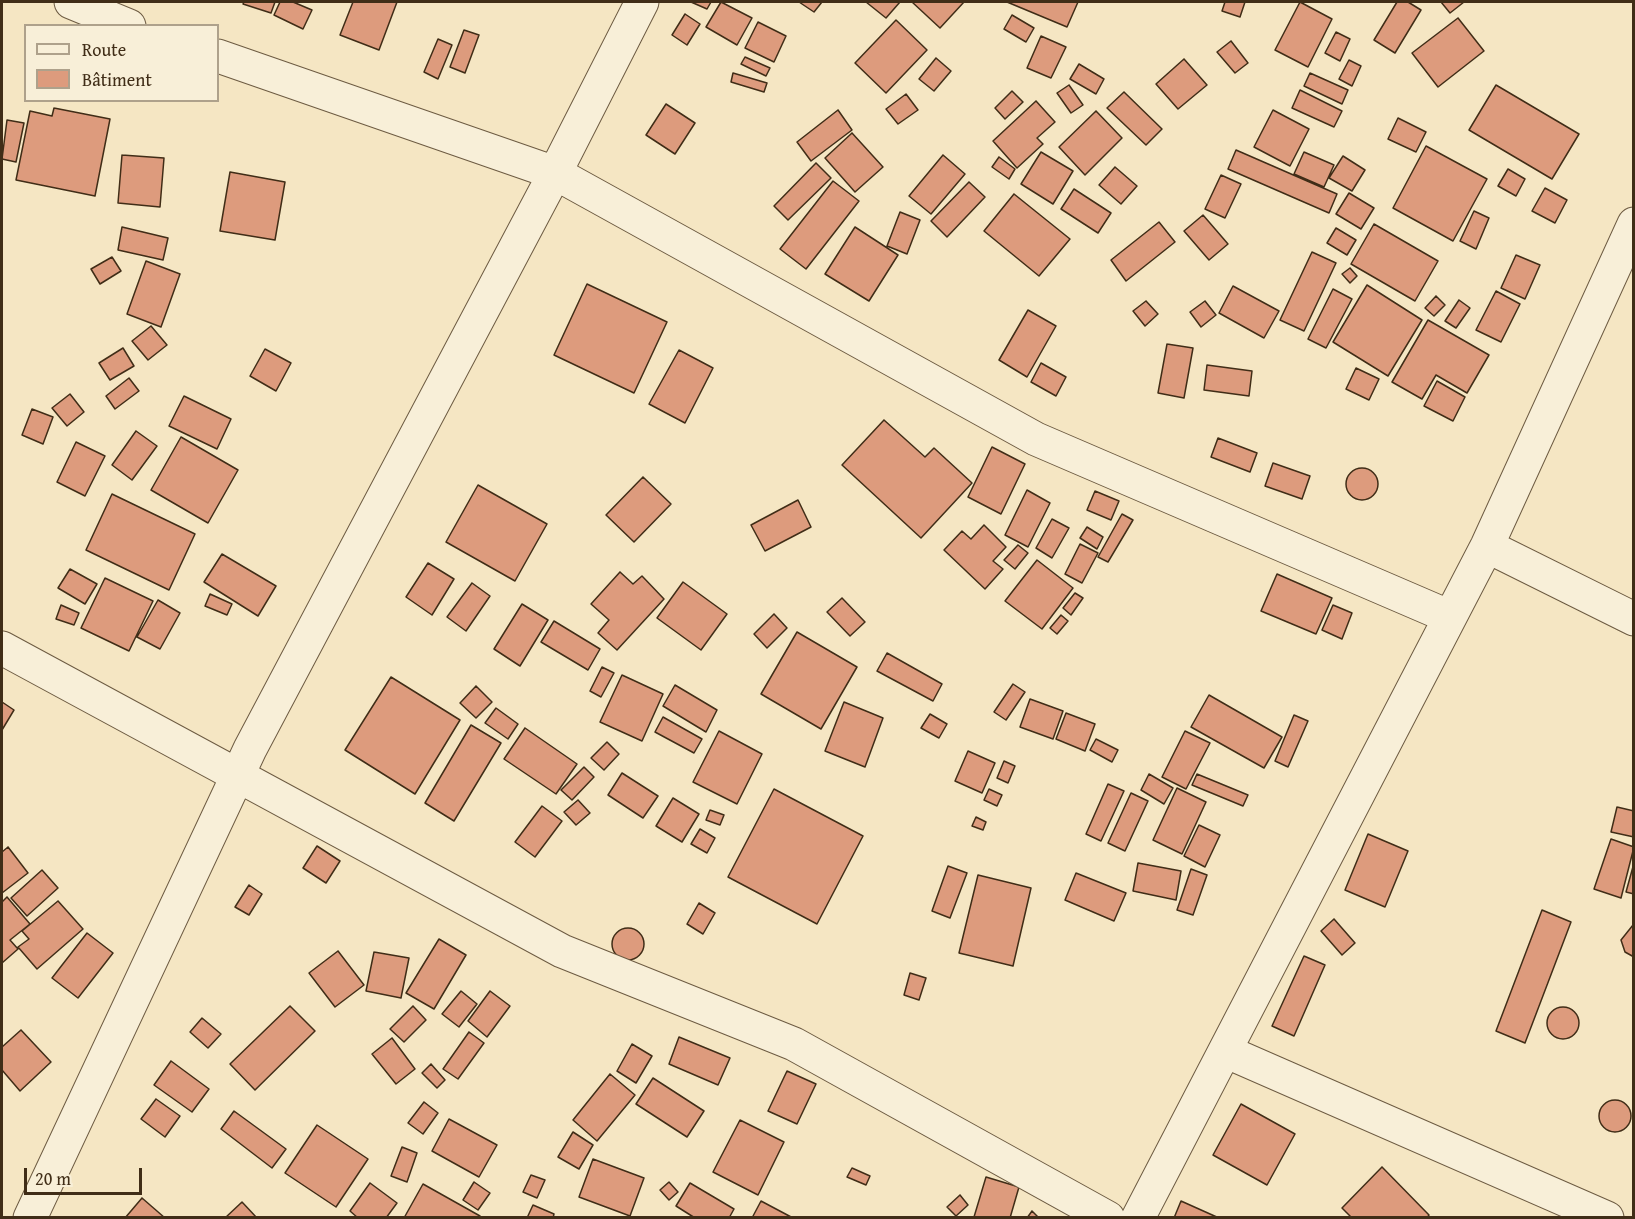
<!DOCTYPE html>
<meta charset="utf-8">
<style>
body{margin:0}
#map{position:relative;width:1635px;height:1219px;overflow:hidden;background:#f5e6c3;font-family:"Gentium Book Plus",serif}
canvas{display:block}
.frame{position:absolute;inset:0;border:3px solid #402d17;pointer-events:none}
.legend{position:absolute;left:24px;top:24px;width:195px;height:78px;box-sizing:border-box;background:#f8efd8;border:2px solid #aea18b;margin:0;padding:8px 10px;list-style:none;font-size:18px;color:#402d17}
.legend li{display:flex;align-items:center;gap:12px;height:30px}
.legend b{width:30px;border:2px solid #aea18b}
.scale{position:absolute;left:24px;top:1168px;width:118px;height:27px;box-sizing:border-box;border:3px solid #402d17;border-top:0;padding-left:8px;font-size:18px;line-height:21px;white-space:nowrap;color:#402d17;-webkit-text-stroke:4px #f8efd8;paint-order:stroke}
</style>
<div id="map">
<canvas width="1635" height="1219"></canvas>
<div class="frame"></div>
<ul class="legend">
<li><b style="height:8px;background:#f8efd8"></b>Route</li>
<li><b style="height:16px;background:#dd9b7d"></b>Bâtiment</li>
</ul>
<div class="scale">20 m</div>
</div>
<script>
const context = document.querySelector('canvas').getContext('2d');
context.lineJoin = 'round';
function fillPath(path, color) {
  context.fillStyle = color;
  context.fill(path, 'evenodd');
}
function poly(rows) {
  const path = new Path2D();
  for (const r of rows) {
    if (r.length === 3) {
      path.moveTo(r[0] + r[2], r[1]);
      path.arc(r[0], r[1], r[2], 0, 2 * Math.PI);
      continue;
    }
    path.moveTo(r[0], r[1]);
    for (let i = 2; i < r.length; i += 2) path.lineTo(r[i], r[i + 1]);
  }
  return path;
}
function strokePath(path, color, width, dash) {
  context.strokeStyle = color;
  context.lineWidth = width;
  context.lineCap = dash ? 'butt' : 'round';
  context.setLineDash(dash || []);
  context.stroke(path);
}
const building = poly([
 [244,2,275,2,271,13,243,4,244,2],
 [280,2,293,2,312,10,303,29,274,15,280,2],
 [353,2,397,2,379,50,340,35,353,2],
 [691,2,711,2,707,9,691,2],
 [721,2,752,18,737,45,706,27,721,2],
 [799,2,822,2,814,12,799,2],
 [866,2,900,2,886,18,866,2],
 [912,2,964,2,940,28,912,2],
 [1007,2,1078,2,1067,27,1007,2],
 [1225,2,1245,2,1240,17,1222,11,1225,2],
 [1300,2,1332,19,1308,67,1275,50,1300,2],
 [1397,2,1408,2,1421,10,1395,53,1374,40,1397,2],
 [1441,2,1464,2,1450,13,1441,2],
 [685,14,700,24,687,45,672,35,685,14],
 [1012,15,1034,28,1026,42,1004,29,1012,15],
 [1458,18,1484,51,1438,87,1412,53,1458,18],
 [896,20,927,50,886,93,855,63,896,20],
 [758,22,786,36,774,62,745,48,758,22],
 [464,30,479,35,465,73,450,67,464,30],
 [1336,32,1350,39,1340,61,1325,53,1336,32],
 [1041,36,1066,47,1051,78,1027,68,1041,36],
 [438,39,452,45,438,79,424,72,438,39],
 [1231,41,1248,63,1235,73,1217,52,1231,41],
 [745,57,770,68,766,76,741,64,745,57],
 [936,58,951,71,934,91,919,79,936,58],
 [1184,59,1207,85,1178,109,1156,84,1184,59],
 [1349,60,1361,66,1352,86,1339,79,1349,60],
 [1079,64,1104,79,1096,94,1070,79,1079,64],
 [733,73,767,83,764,92,731,82,733,73],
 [1310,73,1348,90,1342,104,1304,86,1310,73],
 [1069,85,1083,105,1071,113,1057,93,1069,85],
 [1496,85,1579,134,1552,179,1469,130,1496,85],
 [1300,90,1342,111,1334,127,1292,108,1300,90],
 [1012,91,1023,102,1005,119,995,108,1012,91],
 [1124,92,1162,129,1146,145,1107,108,1124,92],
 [906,94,918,110,898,124,886,109,906,94],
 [1036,101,1055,122,1037,138,1043,144,1017,168,993,141,1036,101],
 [666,104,695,123,675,154,646,135,666,104],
 [54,108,110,119,95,196,16,180,30,111,52,116,54,108],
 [838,110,852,130,811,161,797,142,838,110],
 [1273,110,1309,129,1290,166,1254,147,1273,110],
 [1096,111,1122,138,1085,175,1059,147,1096,111],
 [1398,118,1426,132,1416,152,1388,139,1398,118],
 [7,120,24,123,16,162,2,159,7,120],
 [852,133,883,167,855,192,825,158,852,133],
 [1426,146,1487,179,1453,241,1393,208,1426,146],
 [1236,150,1337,194,1329,213,1228,169,1236,150],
 [1041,152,1073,171,1053,204,1021,184,1041,152],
 [1304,152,1334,165,1324,187,1294,174,1304,152],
 [122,155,164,158,160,207,118,203,122,155],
 [943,155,965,174,931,214,909,196,943,155],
 [1343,156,1365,170,1352,191,1329,178,1343,156],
 [999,157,1015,169,1009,179,992,167,999,157],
 [816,163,831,178,788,220,774,206,816,163],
 [1115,167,1137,186,1121,204,1099,185,1115,167],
 [1508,169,1525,179,1516,196,1498,186,1508,169],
 [230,172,285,182,275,240,220,231,230,172],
 [1221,175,1241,184,1225,218,1205,209,1221,175],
 [833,181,859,201,806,269,780,249,833,181],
 [969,182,985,197,947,237,931,221,969,182],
 [1545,188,1567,200,1555,223,1532,211,1545,188],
 [1074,189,1111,213,1098,233,1061,209,1074,189],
 [1349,193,1374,208,1361,229,1336,214,1349,193],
 [1014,194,1070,239,1039,276,984,231,1014,194],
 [1474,211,1489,218,1476,249,1460,241,1474,211],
 [900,212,920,220,907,254,887,246,900,212],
 [1203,215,1228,244,1209,260,1184,231,1203,215],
 [1159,222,1175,242,1126,281,1111,260,1159,222],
 [1374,224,1438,261,1415,301,1351,264,1374,224],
 [122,227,168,238,163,260,118,250,122,227],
 [855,227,898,255,869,301,825,274,855,227],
 [1336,228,1356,240,1347,255,1327,243,1336,228],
 [1312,252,1336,263,1304,331,1280,320,1312,252],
 [1516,255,1540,265,1525,299,1501,288,1516,255],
 [112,257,121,271,100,284,91,269,112,257],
 [146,261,180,274,161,327,127,314,146,261],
 [1350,268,1357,276,1350,283,1342,274,1350,268],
 [587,284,667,322,634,393,554,355,587,284],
 [1367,285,1422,320,1388,376,1333,342,1367,285],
 [1233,286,1279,311,1264,338,1219,313,1233,286],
 [1333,289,1352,299,1326,348,1308,339,1333,289],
 [1496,291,1520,304,1501,342,1476,330,1496,291],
 [1436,296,1445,305,1434,316,1425,308,1436,296],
 [1459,300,1470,308,1456,328,1445,321,1459,300],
 [1146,301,1158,314,1145,326,1133,311,1146,301],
 [1205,301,1216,315,1201,327,1190,312,1205,301],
 [1028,310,1056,326,1027,377,999,360,1028,310],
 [1428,320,1489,355,1467,393,1436,375,1422,399,1392,382,1428,320],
 [151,326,167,345,148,360,132,341,151,326],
 [1167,344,1193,348,1184,398,1158,393,1167,344],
 [123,348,134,366,110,380,99,363,123,348],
 [265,349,291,363,276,391,250,376,265,349],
 [679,350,713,368,685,423,649,404,679,350],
 [1041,363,1066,377,1056,396,1031,382,1041,363],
 [1207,365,1252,371,1249,396,1204,390,1207,365],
 [1356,368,1379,379,1369,400,1346,389,1356,368],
 [129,378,139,391,115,409,106,396,129,378],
 [1437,381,1465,397,1453,421,1424,406,1437,381],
 [70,394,84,412,67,426,52,408,70,394],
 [184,396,231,419,217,449,169,426,184,396],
 [32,409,53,417,43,444,22,435,32,409],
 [884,420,925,457,934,448,972,483,921,538,842,465,884,420],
 [136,431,157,446,132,480,112,465,136,431],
 [181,437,238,470,208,523,151,490,181,437],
 [1218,438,1257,453,1250,472,1211,457,1218,438],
 [76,442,105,456,85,496,57,482,76,442],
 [992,447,1025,464,1001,514,968,497,992,447],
 [1273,463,1310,476,1302,499,1265,486,1273,463],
 [1362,484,16],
 [643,477,671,504,634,542,606,515,643,477],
 [478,485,547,524,515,581,446,542,478,485],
 [1027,490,1050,503,1028,547,1005,535,1027,490],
 [1095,491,1119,501,1111,520,1087,510,1095,491],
 [112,494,195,534,169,590,86,550,112,494],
 [798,500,811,527,765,551,751,525,798,500],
 [1122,514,1133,520,1108,562,1098,557,1122,514],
 [1052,519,1069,528,1052,558,1036,548,1052,519],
 [984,525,1006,547,993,561,1003,569,985,589,944,550,962,531,971,539,984,525],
 [1087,527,1103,537,1097,549,1080,538,1087,527],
 [1080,544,1098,553,1082,583,1065,574,1080,544],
 [1018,545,1028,553,1015,569,1004,560,1018,545],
 [222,554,276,586,258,616,204,582,222,554],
 [1037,560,1073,588,1042,629,1005,601,1037,560],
 [428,563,454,579,432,615,406,597,428,563],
 [70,569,97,584,85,604,58,588,70,569],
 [620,572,633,584,642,576,664,599,617,650,598,633,609,620,591,604,620,572],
 [1277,574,1332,598,1316,634,1261,611,1277,574],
 [105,578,153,601,129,651,81,628,105,578],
 [683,582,727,614,701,650,657,618,683,582],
 [472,583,490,596,466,631,447,617,472,583],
 [1075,593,1083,598,1071,615,1063,608,1075,593],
 [210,594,232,604,227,615,205,606,210,594],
 [842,598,865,622,850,636,827,612,842,598],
 [158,600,180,613,160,649,137,637,158,600],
 [522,604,548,620,520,666,494,649,522,604],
 [61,605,79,613,74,625,56,619,61,605],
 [1333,605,1352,613,1342,639,1322,630,1333,605],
 [774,614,787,628,767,648,754,634,774,614],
 [1061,615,1068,621,1057,634,1050,628,1061,615],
 [554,621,600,649,588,670,541,642,554,621],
 [797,632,857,667,821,729,761,694,797,632],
 [887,653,942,684,933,701,877,671,887,653],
 [602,667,614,673,601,697,590,691,602,667],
 [622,675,663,694,642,741,600,722,622,675],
 [391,677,460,720,415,794,345,750,391,677],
 [1013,684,1025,692,1006,720,994,712,1013,684],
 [675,685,717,710,706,732,663,706,675,685],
 [476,686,492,702,476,718,460,703,476,686],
 [1209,695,1282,737,1264,768,1191,727,1209,695],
 [1030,699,1063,711,1053,739,1020,727,1030,699],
 [2,702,14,710,2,730,2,702],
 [844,702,883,718,865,767,825,751,844,702],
 [496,708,518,724,508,739,485,723,496,708],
 [1066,713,1095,724,1085,751,1056,739,1066,713],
 [930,714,947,724,939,738,921,728,930,714],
 [1294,715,1308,721,1288,767,1275,761,1294,715],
 [663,717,702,739,694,753,655,732,663,717],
 [471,725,501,743,454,821,425,803,471,725],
 [525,728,577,764,556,794,504,759,525,728],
 [719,731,762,754,737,804,693,782,719,731],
 [1185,731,1210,743,1186,789,1162,777,1185,731],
 [1096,739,1118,750,1112,762,1090,750,1096,739],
 [607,742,619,754,604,770,591,758,607,742],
 [968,751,995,763,982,793,955,781,968,751],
 [1004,761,1015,766,1008,783,997,778,1004,761],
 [584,767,594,777,572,800,561,790,584,767],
 [622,773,658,796,643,818,608,795,622,773],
 [1149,774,1173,788,1164,804,1141,790,1149,774],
 [1197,774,1248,795,1243,806,1192,785,1197,774],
 [1108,784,1124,791,1101,841,1086,834,1108,784],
 [1177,788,1206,802,1182,854,1153,840,1177,788],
 [774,789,863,836,817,924,728,877,774,789],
 [989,789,1002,795,997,806,984,800,989,789],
 [1131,793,1148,801,1125,851,1108,843,1131,793],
 [673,798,699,814,682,842,656,826,673,798],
 [578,800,590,813,576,825,564,812,578,800],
 [542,806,562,821,535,857,515,842,542,806],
 [1617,807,1634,811,1634,837,1611,832,1617,807],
 [710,810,724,815,720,825,706,820,710,810],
 [976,817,986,822,983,830,972,826,976,817],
 [1199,825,1220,835,1205,867,1184,856,1199,825],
 [700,829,715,838,707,853,691,844,700,829],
 [1368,834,1408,851,1385,907,1345,890,1368,834],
 [1611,839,1634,847,1621,898,1594,889,1611,839],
 [317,846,340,861,326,883,303,868,317,846],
 [8,847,28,873,2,893,2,852,8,847],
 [1138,863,1181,871,1176,900,1133,891,1138,863],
 [1634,863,1634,894,1626,892,1634,863],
 [948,866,967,873,950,918,932,911,948,866],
 [1191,869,1207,875,1193,915,1177,910,1191,869],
 [42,870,58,888,27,916,11,898,42,870],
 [1076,873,1126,893,1114,921,1065,900,1076,873],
 [978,875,1031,888,1013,966,959,953,978,875],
 [249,885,262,894,249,915,235,907,249,885],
 [7,897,30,924,10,940,18,949,2,963,2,902,7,897],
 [58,901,83,929,37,969,18,947,29,939,22,931,58,901],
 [699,903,715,913,703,934,687,924,699,903],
 [1542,910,1571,922,1525,1043,1496,1031,1542,910],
 [1334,919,1355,943,1342,955,1321,931,1334,919],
 [1633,925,1634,925,1634,957,1625,952,1621,940,1633,925],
 [628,944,16],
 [87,933,113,953,78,998,52,978,87,933],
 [439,939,466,955,434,1009,406,993,439,939],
 [338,951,364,985,335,1007,309,973,338,951],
 [374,952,409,958,401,998,366,991,374,952],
 [1304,956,1325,965,1294,1036,1272,1026,1304,956],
 [910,973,926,978,919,1000,904,995,910,973],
 [461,991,477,1004,459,1027,442,1014,461,991],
 [490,991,510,1006,487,1037,468,1021,490,991],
 [290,1006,315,1031,255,1090,230,1064,290,1006],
 [413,1006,426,1020,404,1042,390,1029,413,1006],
 [1563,1023,16],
 [202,1018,221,1034,208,1048,190,1032,202,1018],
 [21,1030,51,1062,20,1091,2,1070,2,1047,21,1030],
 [469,1032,484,1043,458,1079,443,1069,469,1032],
 [679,1037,730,1058,718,1085,669,1064,679,1037],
 [392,1038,415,1069,396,1084,372,1054,392,1038],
 [632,1044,652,1056,636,1083,617,1071,632,1044],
 [171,1061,209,1089,192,1112,154,1085,171,1061],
 [431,1064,445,1080,437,1088,422,1073,431,1064],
 [787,1071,816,1084,797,1124,768,1111,787,1071],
 [610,1074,635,1095,597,1141,573,1120,610,1074],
 [653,1078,704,1111,687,1137,636,1104,653,1078],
 [156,1099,180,1116,165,1137,141,1119,156,1099],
 [1615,1116,16],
 [424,1102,438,1113,423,1134,408,1123,424,1102],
 [1241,1104,1295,1134,1267,1185,1213,1155,1241,1104],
 [234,1111,286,1149,272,1168,221,1129,234,1111],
 [449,1119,497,1145,479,1177,432,1151,449,1119],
 [740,1120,784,1142,758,1195,713,1172,740,1120],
 [317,1125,368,1159,336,1207,285,1173,317,1125],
 [573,1132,593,1145,579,1169,558,1157,573,1132],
 [402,1147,417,1153,407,1182,391,1176,402,1147],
 [593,1159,644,1178,630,1216,579,1197,593,1159],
 [1382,1167,1429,1215,1427,1218,1352,1218,1342,1208,1382,1167],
 [852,1168,870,1176,866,1185,847,1177,852,1168],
 [531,1175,545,1180,537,1198,523,1192,531,1175],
 [986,1177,1019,1187,1010,1218,974,1217,986,1177],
 [474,1182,490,1193,478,1210,463,1200,474,1182],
 [669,1182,678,1192,669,1200,660,1190,669,1182],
 [370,1183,397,1203,386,1218,358,1218,350,1211,370,1183],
 [690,1183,734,1209,729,1218,695,1218,676,1206,690,1183],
 [423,1184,480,1216,479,1218,404,1218,423,1184],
 [960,1195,968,1205,956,1216,947,1207,960,1195],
 [142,1198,165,1218,125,1218,142,1198],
 [761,1201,793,1218,752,1218,761,1201],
 [1181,1201,1219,1218,1174,1218,1181,1201],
 [242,1202,257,1218,225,1218,242,1202],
 [533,1205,554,1214,553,1218,527,1218,533,1205],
 [1032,1211,1039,1218,1027,1218,1032,1211]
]);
const minor = poly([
 [71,2,129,26],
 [218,56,555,173,1036,439,1450,617],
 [1487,546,1634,619],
 [2,648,562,951,794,1044,1108,1218],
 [1225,1051,1607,1218],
 [30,1218,250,749,555,173,642,2],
 [1138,1218,1487,546,1634,224]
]);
fillPath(building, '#dd9b7d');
strokePath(building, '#402d17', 1.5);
strokePath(minor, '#6d5b42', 35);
strokePath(minor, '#f8efd8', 33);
</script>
